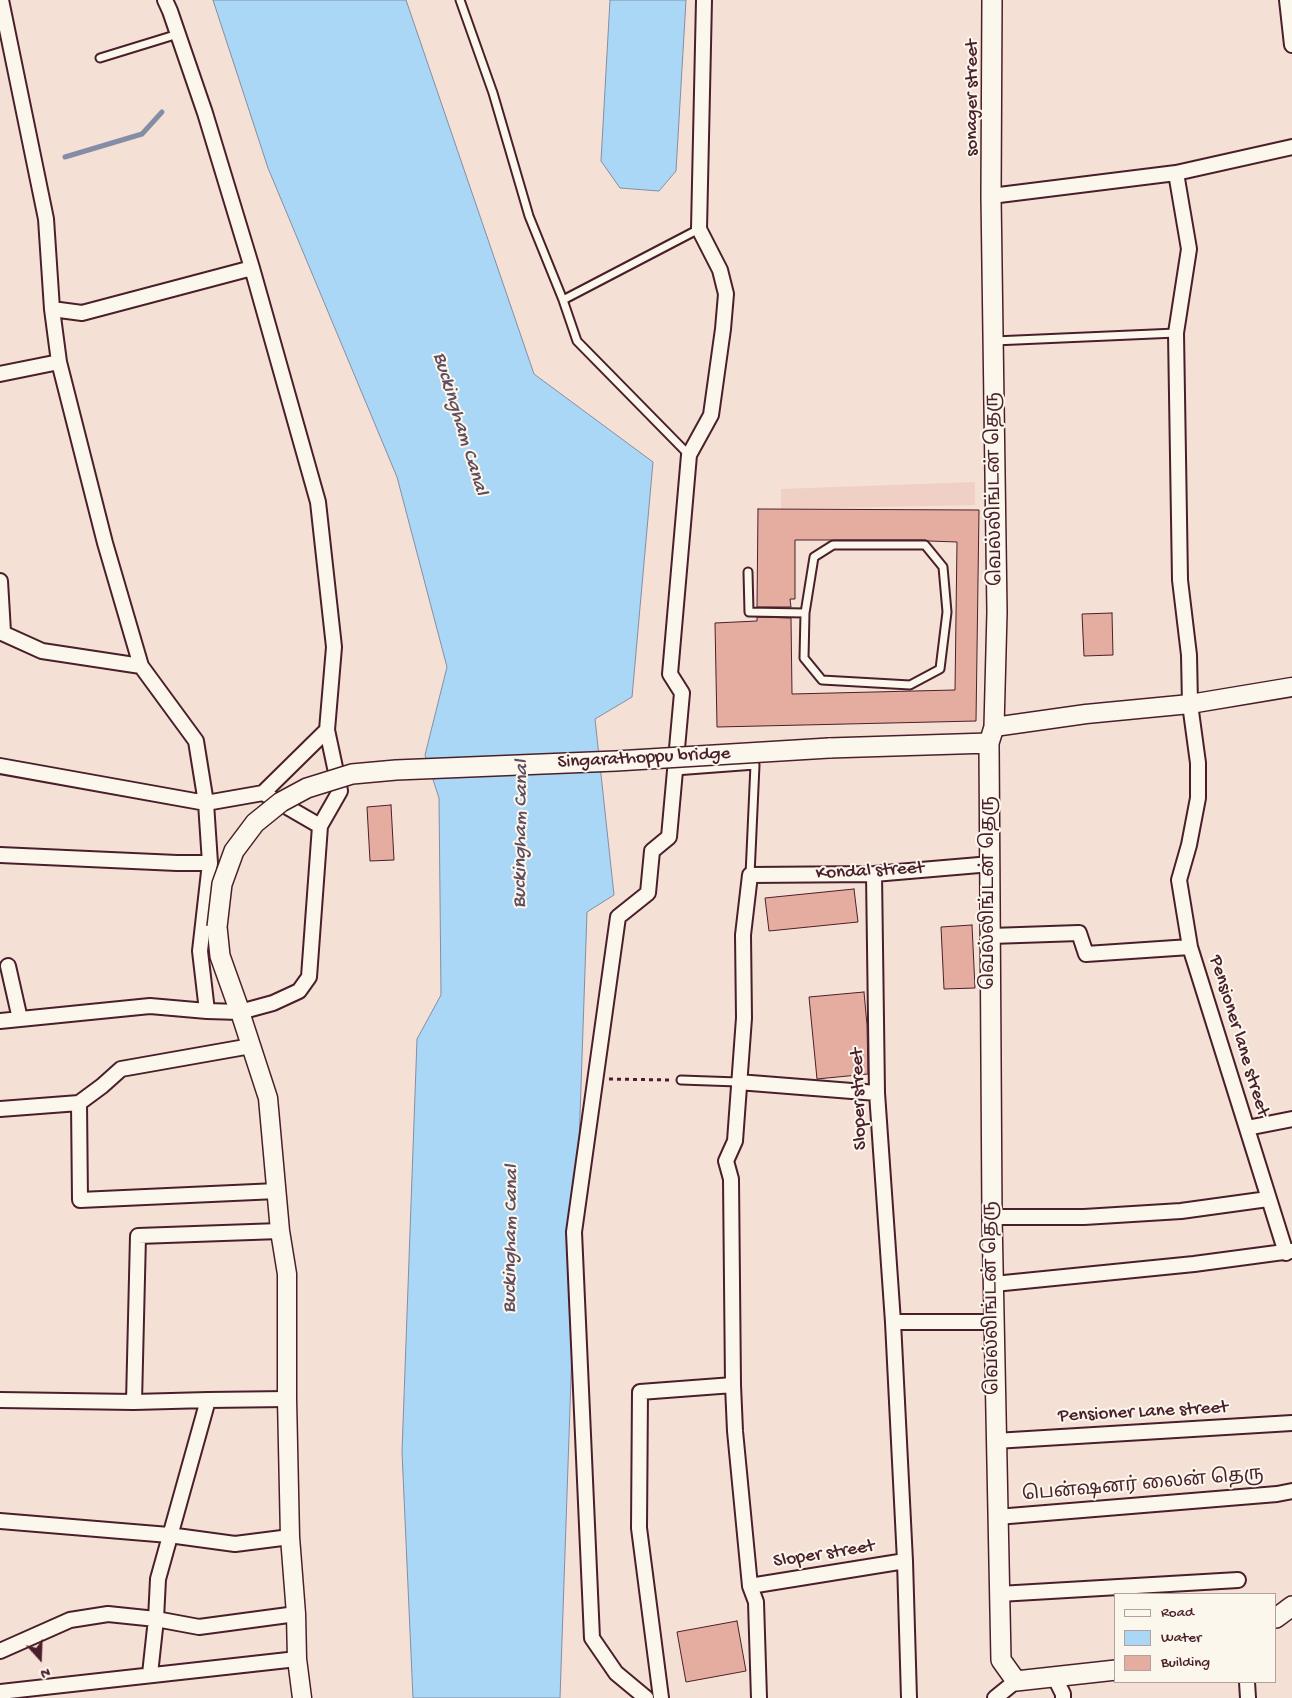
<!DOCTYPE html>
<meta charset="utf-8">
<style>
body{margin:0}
#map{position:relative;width:1292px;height:1698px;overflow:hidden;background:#f4e0d5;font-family:"Gochi Hand",sans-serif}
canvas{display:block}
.legend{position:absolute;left:1114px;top:1593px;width:162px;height:90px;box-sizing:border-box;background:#fbf7ec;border:1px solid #b4a19f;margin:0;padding:6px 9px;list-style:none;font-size:15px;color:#4a1f2b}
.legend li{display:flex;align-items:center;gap:10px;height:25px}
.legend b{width:25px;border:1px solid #b4a19f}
.north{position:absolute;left:15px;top:1633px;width:50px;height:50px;-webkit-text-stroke:4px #fbf7ec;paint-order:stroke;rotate:160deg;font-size:14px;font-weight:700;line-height:20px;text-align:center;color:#4a1f2b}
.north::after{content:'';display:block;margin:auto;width:18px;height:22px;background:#4a1f2b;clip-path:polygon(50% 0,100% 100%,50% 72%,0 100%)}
</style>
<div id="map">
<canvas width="1292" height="1698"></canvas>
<ul class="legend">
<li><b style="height:6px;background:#fbf7ec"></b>Road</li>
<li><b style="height:14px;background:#aad7f6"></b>Water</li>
<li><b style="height:14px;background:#e5aca0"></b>Building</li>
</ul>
<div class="north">N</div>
</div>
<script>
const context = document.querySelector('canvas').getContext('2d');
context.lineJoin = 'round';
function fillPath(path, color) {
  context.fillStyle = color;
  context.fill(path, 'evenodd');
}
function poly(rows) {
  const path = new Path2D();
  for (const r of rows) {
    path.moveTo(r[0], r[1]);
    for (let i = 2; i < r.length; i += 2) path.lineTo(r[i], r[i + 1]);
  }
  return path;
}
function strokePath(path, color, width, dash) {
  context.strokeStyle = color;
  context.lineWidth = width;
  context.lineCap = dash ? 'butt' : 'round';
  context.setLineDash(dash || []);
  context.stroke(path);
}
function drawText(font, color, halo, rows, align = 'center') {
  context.font = font + ' "Gochi Hand","Noto Sans Tamil",sans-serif';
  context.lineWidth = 4;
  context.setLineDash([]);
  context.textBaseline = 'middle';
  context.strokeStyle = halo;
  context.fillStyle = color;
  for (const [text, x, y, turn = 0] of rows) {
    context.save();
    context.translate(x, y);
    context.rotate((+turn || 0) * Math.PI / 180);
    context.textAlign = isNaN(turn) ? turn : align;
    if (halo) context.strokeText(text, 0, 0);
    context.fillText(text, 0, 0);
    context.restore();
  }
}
const built = poly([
 [975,482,975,505,781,509,781,489]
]);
const water = poly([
 [213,0,406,0,534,374,653,462,632,697,595,719,614,895,587,912,560,1698,413,1698,402,1452,417,1039,441,995,439,798,425,755,447,667,397,477,268,168,213,0],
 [610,0,686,0,676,171,659,191,620,188,601,161,610,0]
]);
const stream = poly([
 [65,157,142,134,162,112]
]);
const building = poly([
 [758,509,979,510,976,721,717,727,715,623,757,621,757,617,791,618,792,694,955,690,957,542,929,541,925,540,795,540,795,599,790,599,791,607,757,607,758,509],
 [1112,613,1113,655,1084,656,1082,614,1112,613],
 [391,805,394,860,370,861,367,807,391,805],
 [854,889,858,922,769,931,765,898,854,889],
 [972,925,975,988,944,989,941,927,972,925],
 [864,992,867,1025,868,1074,817,1079,809,997,864,992],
 [737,1621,746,1671,686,1682,677,1632,737,1621]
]);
const path = poly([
 [609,1079,671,1080]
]);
const service = poly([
 [460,0,493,93,529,216,563,300,577,341,689,455],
 [100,58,178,34],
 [563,300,699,229],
 [994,341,1176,333],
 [748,572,749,612,805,613,814,557,833,545,925,545,943,567,947,612,940,669,910,685,822,680,804,658,805,613],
 [675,771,755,765,750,875],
 [681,1080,738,1082]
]);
const minor = poly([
 [165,0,170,11,205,113,252,268,318,502,334,647,327,730,263,793],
 [1287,0,1292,45],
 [1176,173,1189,249,1176,333,1180,580,1189,655,1190,704,1198,763,1198,798,1189,845,1179,880,1190,947],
 [991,186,991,196,1176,173,1292,147],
 [52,309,82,313,252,268],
 [0,374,59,362],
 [0,581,3,632],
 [0,632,42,651,141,666],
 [0,766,206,803,263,793,320,826,309,977,299,991,273,1003,240,1012,207,1011],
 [320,826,340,791,327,730],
 [0,855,177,863,210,863],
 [874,874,877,1093,893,1322,905,1561,909,1698],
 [991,936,1079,933,1086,954,1190,947,1286,1253],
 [8,966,20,1019],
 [0,1021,150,1006,207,1011,200,951,210,863,206,803,196,741,141,666,105,543,59,362,52,309,46,219,1,0],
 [738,1082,877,1093],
 [79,1103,102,1086,121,1069,251,1046],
 [0,1109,79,1103,80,1200,277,1191],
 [1247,1128,1292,1119],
 [992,1217,1084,1217,1181,1211,1268,1199],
 [994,1284,1194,1264,1292,1251],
 [893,1322,994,1322],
 [0,1400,134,1402,208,1400,287,1399],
 [134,1402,138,1236,280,1231],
 [995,1441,1292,1423],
 [997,1517,1277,1494,1292,1491],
 [0,1521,169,1535,235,1544,290,1537],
 [750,1586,905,1561],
 [999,1594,1238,1580],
 [0,1651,70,1620,108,1614,156,1619,199,1627,296,1614],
 [150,1674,156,1619,158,1579,208,1400],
 [1054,1676,1063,1694,1063,1698],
 [1247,1682,1248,1698],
 [0,1692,297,1659],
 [646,1698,616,1673,592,1638,574,1232,618,917,648,893,652,851,669,837,682,693,670,674,689,455,711,415,723,329,726,294,720,270,699,229,704,0],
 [661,1698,639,1528,640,1392,733,1385],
 [759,1698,756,1602,750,1586,735,1431,733,1385,731,1179,726,1161,735,1141,744,1018,743,935,750,875,874,874,991,864],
 [995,1698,1016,1681]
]);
const tertiary = poly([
 [994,727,1086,714,1190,704,1292,687],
 [240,1012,268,1098,280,1231,287,1274,287,1399,290,1537,296,1614,297,1659,302,1698]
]);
const secondary = poly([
 [992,0,991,196,997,612,994,727,989,743,992,1217,1001,1660,1016,1681,1116,1670],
 [829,748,989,743],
 [217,927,220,956,240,1012],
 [1276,1618,1292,1606]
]);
const secondaryBridge = poly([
 [217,927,222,884,234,851,255,823,281,802,307,788,352,774,396,770,616,761,829,748]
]);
const streetNames = [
 ["sonager street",973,98,-90],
 ["வெல்லிங்டன் தெரு",996,489,-91],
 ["Singarathoppu bridge",644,759,-3],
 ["Kondal street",870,872,-3],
 ["வெல்லிங்டன் தெரு",990,893,-90],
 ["Pensioner lane street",1238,1036,73],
 ["Sloper street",860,1099,-92],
 ["வெல்லிங்டன் தெரு",993,1298,-91],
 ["Pensioner Lane street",1143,1413,-3],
 ["பென்ஷனர் லைன் தெரு",1143,1486,-5],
 ["Sloper street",824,1555,-9]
];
const waterNames = [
 ["Buckingham Canal",459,424,73],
 ["Buckingham Canal",522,834,-89],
 ["Buckingham Canal",512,1239,-89]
];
fillPath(built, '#f0d0c5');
fillPath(water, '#aad7f6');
strokePath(water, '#848da5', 1);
strokePath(stream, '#848da5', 5);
fillPath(building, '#e5aca0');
strokePath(building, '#4a1f2b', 1);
strokePath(service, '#4a1f2b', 11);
strokePath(minor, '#4a1f2b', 18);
strokePath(tertiary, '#4a1f2b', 21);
strokePath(secondary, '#4a1f2b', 22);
strokePath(path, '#4a1f2b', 3, [4, 4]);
strokePath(service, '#fbf7ec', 7);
strokePath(minor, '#fbf7ec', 14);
strokePath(tertiary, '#fbf7ec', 18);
strokePath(secondary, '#fbf7ec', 19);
strokePath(secondaryBridge, '#4a1f2b', 22, []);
strokePath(secondaryBridge, '#fbf7ec', 19);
drawText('19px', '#4a1f2b', '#fbf7ec', streetNames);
drawText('italic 20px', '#624d5e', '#fbf7ec', waterNames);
</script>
